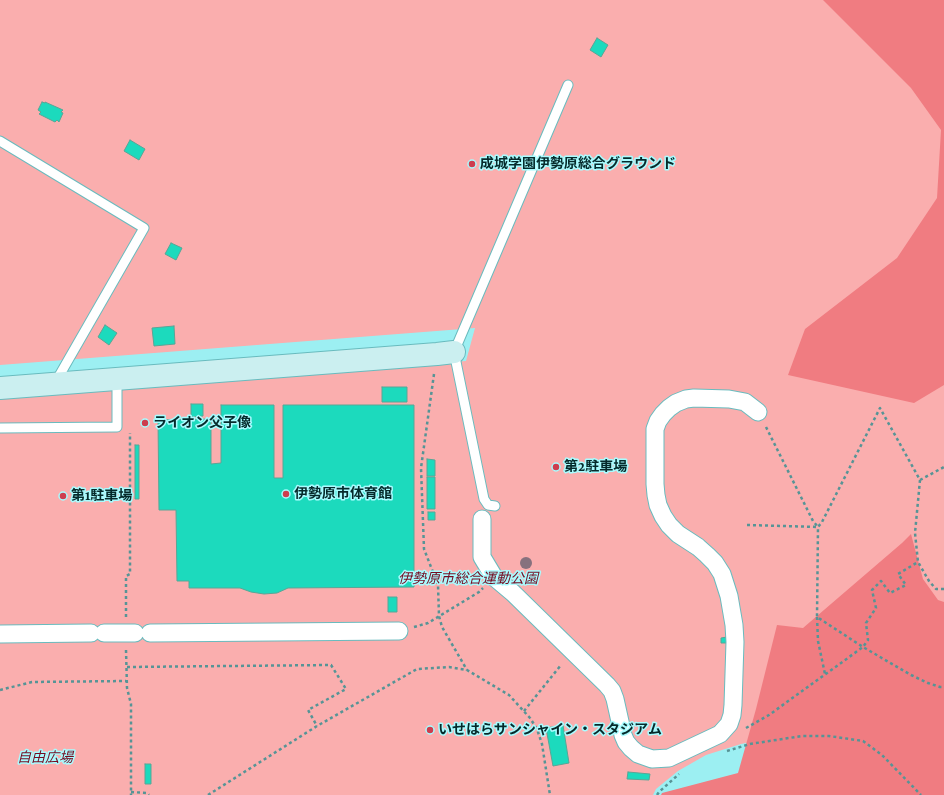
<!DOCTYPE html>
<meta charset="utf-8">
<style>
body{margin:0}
canvas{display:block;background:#9ceff2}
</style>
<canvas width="944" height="795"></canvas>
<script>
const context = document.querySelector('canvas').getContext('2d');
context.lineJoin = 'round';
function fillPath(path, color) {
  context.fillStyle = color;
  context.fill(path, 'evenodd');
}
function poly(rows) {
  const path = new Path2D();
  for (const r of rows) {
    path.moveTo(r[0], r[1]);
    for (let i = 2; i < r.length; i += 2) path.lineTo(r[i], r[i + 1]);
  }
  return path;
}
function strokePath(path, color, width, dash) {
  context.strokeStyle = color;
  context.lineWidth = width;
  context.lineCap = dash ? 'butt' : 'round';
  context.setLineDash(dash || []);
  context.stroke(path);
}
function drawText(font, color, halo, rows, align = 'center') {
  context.font = font + ' "Crimson Pro","Noto Sans JP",serif';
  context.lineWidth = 3;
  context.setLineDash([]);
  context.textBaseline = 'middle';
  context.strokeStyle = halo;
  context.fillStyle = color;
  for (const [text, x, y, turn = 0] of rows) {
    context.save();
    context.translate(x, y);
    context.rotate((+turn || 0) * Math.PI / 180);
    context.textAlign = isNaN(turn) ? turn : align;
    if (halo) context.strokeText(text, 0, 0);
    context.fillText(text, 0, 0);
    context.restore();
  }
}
const green = poly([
 [0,0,944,0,944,795,761,740,741,744,706,755,678,771,656,789,653,795,0,795,0,398,466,361,475,328,0,365]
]);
const forest = poly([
 [823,0,944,0,944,385,914,403,788,375,805,329,897,258,937,198,941,130,911,88],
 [911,534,923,579,938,600,944,602,944,795,661,795,662,793,738,773,756,709,777,625,803,628,902,543]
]);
const building = poly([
 [597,38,608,45,601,57,590,50,597,38],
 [42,102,45,103,45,102,63,110,61,112,63,113,59,122,57,120,55,122,39,114,41,112,38,110,42,102],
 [130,140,145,149,139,160,124,151,130,140],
 [171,243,182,248,176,260,165,254,171,243],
 [105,325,117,333,109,345,98,337,105,325],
 [174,326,175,344,154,346,152,328,174,326],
 [382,387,407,387,407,402,382,402,382,387],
 [191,404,203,404,203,416,191,417,191,404],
 [221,405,274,405,274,478,283,478,283,405,414,405,414,587,288,588,277,593,264,594,251,592,240,588,189,588,189,581,177,581,176,510,159,510,158,420,211,419,211,464,221,463,221,405],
 [135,445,139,445,139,499,135,499,135,445],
 [427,459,435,460,435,476,427,476,427,459],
 [427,477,435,477,435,509,427,509,427,477],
 [428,512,435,512,435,520,428,520,428,512],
 [388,597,397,597,397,612,388,612,388,597],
 [727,637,727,643,721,643,721,638,727,637],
 [563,725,569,763,553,766,546,728,563,725],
 [145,764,151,764,151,784,145,784,145,764],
 [628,772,650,774,649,780,627,779,628,772]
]);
const path = poly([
 [434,374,421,468,424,549,438,585,439,616,442,627,467,670],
 [766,427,813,521,818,527],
 [920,480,944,467],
 [747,525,818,527],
 [944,589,936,589,929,581,918,562,915,533,920,480,880,408,822,522,818,527,817,617,863,647,911,675,928,683,940,687,944,687],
 [126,617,126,576,130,574,130,433],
 [817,617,818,641,825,674],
 [414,627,428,623,479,592,483,588],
 [126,650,127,688,131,704,131,795],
 [127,667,331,665,346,689,308,710,317,726],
 [0,690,32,682,126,681],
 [524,711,561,665],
 [746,728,769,715,863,647,868,640,866,623,876,608,872,590,881,581,890,593,906,585,898,574,918,562],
 [727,751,750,744,802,736,829,736,863,741,882,755,921,795],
 [131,792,147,793,149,795],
 [208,795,317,726,417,669,449,667,467,670,509,695,530,718,537,729,542,744,550,795],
 [657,795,659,792,679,774]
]);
const lane = poly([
 [0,141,144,228,55,383],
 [0,428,117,427,117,379],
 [495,506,488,505,484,499,454,352,568,85]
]);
const street = poly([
 [482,519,482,557,494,577,513,593,607,685,612,691,615,699,623,735,626,742,631,748,638,754,652,759,669,758,720,734,729,724,732,715,733,705,735,642,734,625,729,596,722,574,715,563,707,555,698,547,678,534,669,525,663,516,658,505,656,495,655,484,655,429,658,421,663,414,669,408,676,403,686,399,694,398,729,399,745,402,758,412],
 [104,633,135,633],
 [150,633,399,631],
 [0,634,91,633]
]);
const secondary = poly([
 [0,388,437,354,454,352]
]);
const trees = [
 [526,563]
];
const markers = [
 [472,164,4,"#cd3d4e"],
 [145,423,4,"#cd3d4e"],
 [556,467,4,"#cd3d4e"],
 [286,494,4,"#cd3d4e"],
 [63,496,4,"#cd3d4e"],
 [430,730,4,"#cd3d4e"]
];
const poiNames = [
 ["成城学園伊勢原総合グラウンド",480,164],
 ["ライオン父子像",153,423],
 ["第2駐車場",564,467],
 ["伊勢原市体育館",294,494],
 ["第1駐車場",71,496],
 ["いせはらサンシャイン・スタジアム",438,730]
];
const parkNames = [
 ["伊勢原市総合運動公園",468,579],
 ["自由広場",45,758]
];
fillPath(green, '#faaeae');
fillPath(forest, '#f07c81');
fillPath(building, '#1cdabd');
strokePath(building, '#59a696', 1);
strokePath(lane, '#69bbbe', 11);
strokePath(street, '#69bbbe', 19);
strokePath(secondary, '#69bbbe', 24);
strokePath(path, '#569496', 2.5, [3, 3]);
strokePath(lane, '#fff', 9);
strokePath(street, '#fff', 17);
strokePath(secondary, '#cbeff0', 22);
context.fillStyle = '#87717e';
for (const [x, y] of trees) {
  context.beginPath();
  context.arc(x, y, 6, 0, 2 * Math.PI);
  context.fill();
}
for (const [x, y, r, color] of markers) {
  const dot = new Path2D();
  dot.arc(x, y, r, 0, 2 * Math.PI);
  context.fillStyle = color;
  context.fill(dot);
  strokePath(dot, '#a9fcff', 1.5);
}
drawText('bold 14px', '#052a2b', '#a9fcff', poiNames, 'left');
drawText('italic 14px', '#760a20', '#a9fcff', parkNames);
</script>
